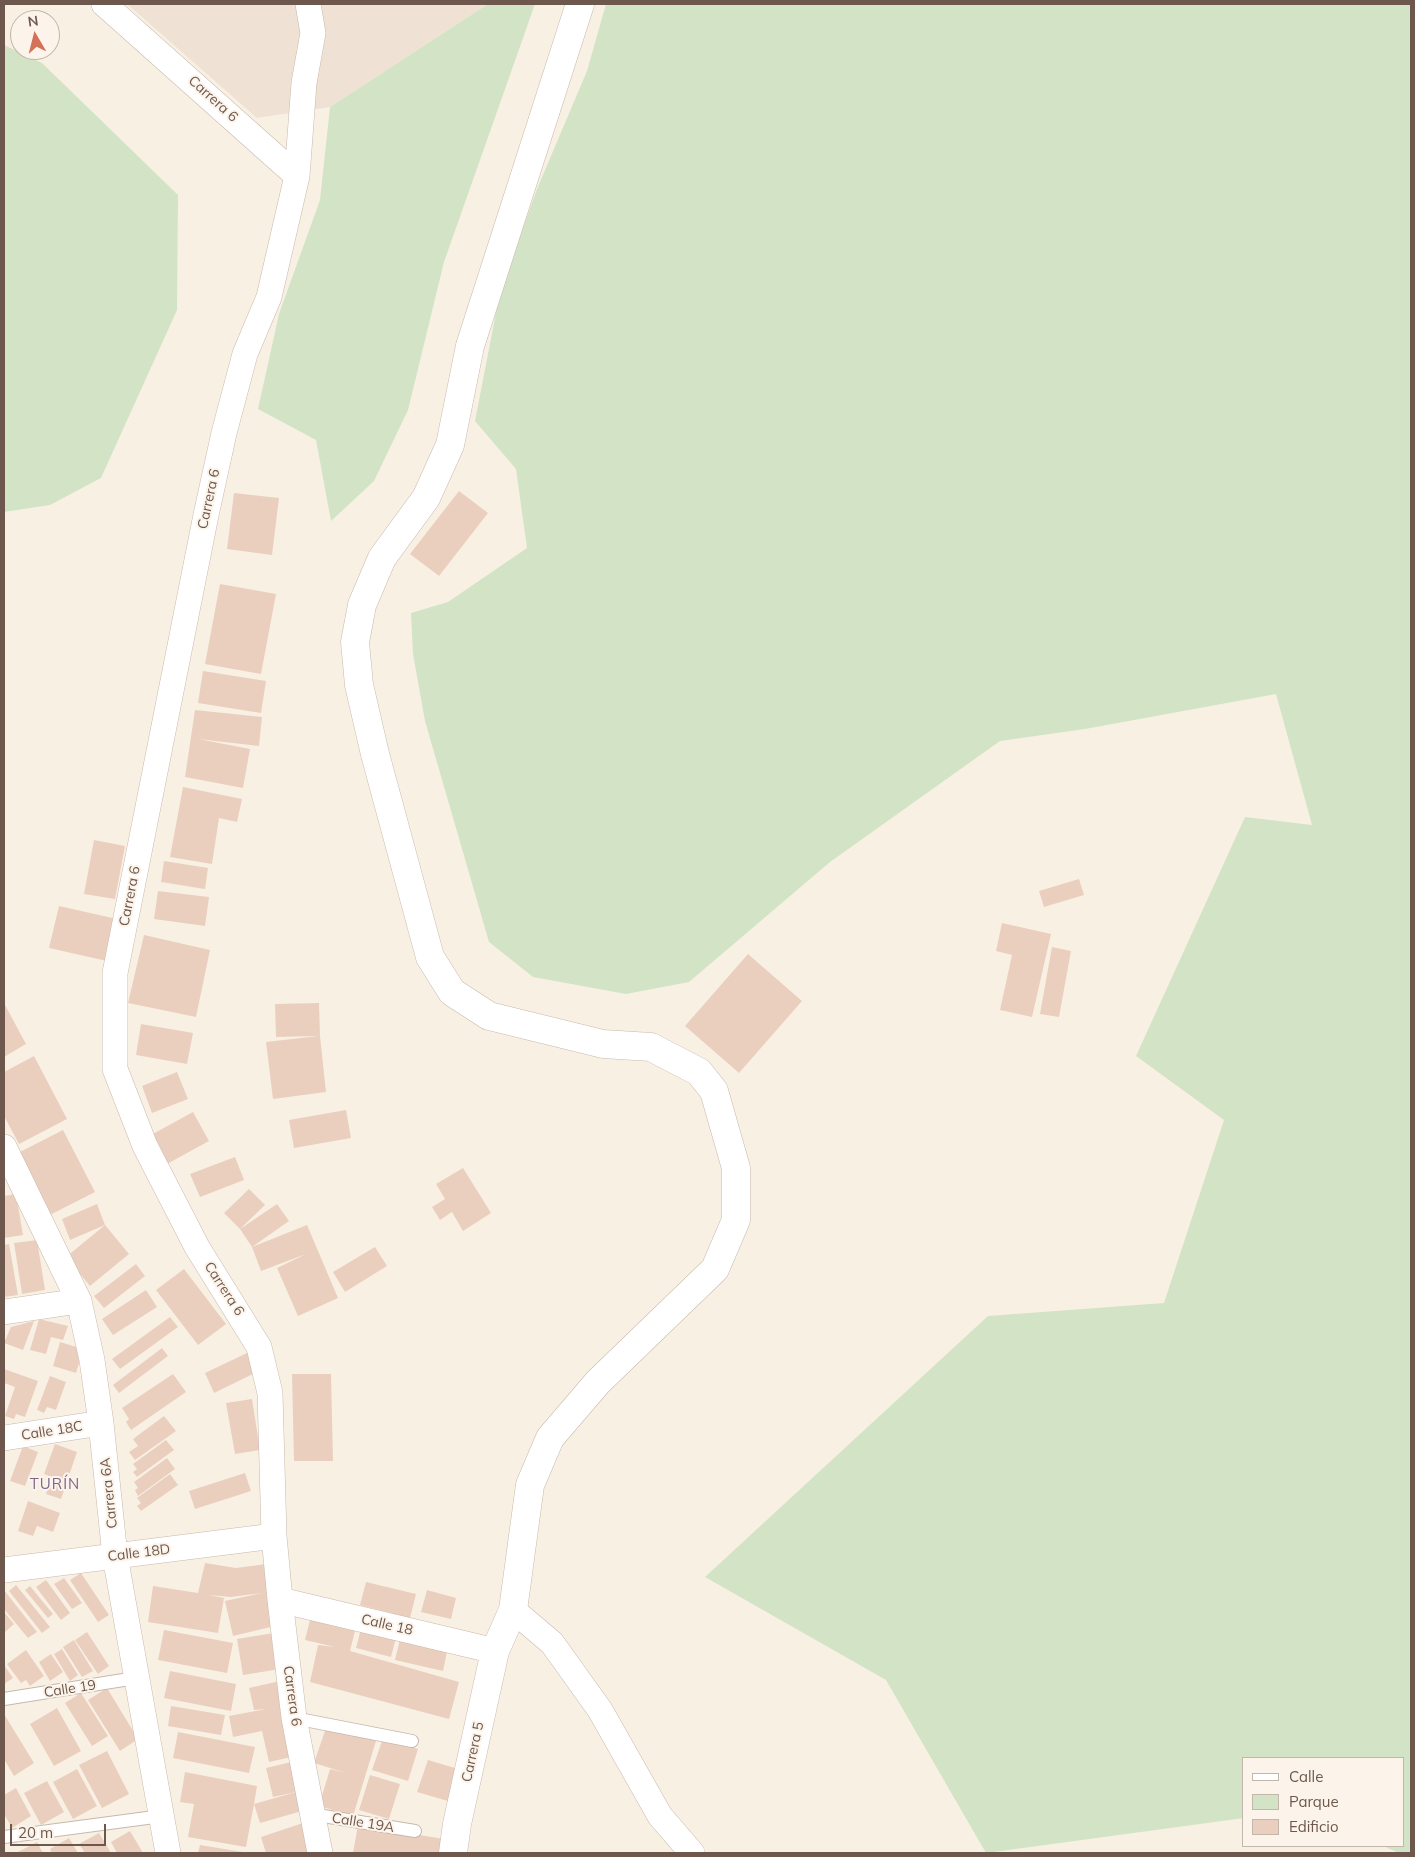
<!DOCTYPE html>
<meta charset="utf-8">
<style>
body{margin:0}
#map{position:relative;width:1415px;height:1857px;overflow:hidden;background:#f9f0e4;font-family:Mulish,sans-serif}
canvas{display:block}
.frame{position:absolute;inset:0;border:5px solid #6e584d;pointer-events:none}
.legend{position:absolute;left:1242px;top:1757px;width:162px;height:90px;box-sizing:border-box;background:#fcf4ea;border:1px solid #c3b6ab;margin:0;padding:6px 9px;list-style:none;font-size:15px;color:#6e584d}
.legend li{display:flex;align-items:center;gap:10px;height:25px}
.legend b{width:25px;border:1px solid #c3b6ab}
.north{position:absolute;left:10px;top:10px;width:50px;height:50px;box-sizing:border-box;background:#fcf4ea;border:1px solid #c3b6ab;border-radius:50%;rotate:352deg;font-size:14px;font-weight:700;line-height:20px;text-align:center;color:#6e584d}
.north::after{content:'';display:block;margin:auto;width:18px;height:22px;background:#d37159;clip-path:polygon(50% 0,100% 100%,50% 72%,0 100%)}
.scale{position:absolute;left:10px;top:1824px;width:96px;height:22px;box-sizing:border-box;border:2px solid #6e584d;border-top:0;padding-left:6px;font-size:15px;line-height:18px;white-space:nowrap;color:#6e584d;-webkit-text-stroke:4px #fcf4ea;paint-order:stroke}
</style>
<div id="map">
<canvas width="1415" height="1857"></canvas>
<div class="frame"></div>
<ul class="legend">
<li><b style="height:6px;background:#fff"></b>Calle</li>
<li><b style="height:14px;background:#d2e4c5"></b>Parque</li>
<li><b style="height:14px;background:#eacfbf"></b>Edificio</li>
</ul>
<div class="north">N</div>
<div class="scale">20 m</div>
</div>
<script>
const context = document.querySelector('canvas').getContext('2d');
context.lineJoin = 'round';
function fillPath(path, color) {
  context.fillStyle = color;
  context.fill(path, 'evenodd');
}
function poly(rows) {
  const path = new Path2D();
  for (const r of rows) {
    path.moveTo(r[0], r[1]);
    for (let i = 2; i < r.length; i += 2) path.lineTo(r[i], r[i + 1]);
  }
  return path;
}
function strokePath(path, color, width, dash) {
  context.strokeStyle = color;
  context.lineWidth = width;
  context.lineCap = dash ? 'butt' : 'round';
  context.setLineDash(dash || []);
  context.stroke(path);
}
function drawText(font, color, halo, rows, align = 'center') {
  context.font = font + ' Mulish,sans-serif';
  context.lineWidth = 4;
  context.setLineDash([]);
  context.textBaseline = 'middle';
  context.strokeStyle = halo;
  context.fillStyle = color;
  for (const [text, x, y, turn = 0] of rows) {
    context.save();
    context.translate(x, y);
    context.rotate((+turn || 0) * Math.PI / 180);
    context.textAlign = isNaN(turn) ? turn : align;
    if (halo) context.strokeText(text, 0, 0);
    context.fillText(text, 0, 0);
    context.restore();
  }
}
const residential = poly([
 [127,4,488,4,330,107,257,118]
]);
const green = poly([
 [488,4,535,4,444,262,408,410,374,481,331,521,316,440,258,409,279,314,320,200,330,107],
 [606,4,1411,4,1411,1853,1399,1853,1383,1846,1404,1846,1404,1758,1244,1758,1244,1818,986,1853,886,1680,705,1577,988,1316,1164,1303,1224,1120,1136,1056,1245,817,1312,825,1276,694,1085,729,1000,741,830,862,689,982,626,994,533,977,489,942,425,721,413,654,411,613,448,602,527,548,516,469,475,421,500,292,537,189,587,71],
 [4,45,42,63,178,195,177,310,101,478,50,505,4,512]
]);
const building = poly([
 [459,491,488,513,439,576,410,554],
 [234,493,279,498,272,555,227,549],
 [220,584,276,594,261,674,205,664],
 [203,671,266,681,261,713,198,703],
 [195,710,262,717,259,746,198,739,250,749,243,788,185,777],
 [183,787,242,799,237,822,219,818,212,864,170,857],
 [94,840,125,846,115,899,84,894],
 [164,861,208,868,205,889,161,882],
 [1079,879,1084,895,1044,907,1039,891],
 [158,891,209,897,205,926,154,919],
 [59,906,117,919,107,961,49,948],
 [1002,923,1051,934,1032,1017,1000,1010,1012,955,996,951],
 [144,935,210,950,196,1017,128,1003],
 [1052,947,1071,951,1059,1017,1040,1014],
 [748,954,802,1001,739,1073,685,1026],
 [4,1003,26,1044,4,1057],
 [319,1003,320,1036,326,1092,273,1099,266,1042,318,1036,276,1037,275,1004],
 [141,1024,193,1033,187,1064,136,1055],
 [34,1056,67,1119,19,1144,4,1116,4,1072],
 [177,1072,188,1099,152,1113,142,1086],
 [346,1110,351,1138,294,1148,289,1120],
 [193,1112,209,1141,167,1164,151,1135],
 [63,1130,95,1192,46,1217,14,1155],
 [235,1157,244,1180,200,1197,190,1174],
 [463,1168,491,1213,463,1231,452,1212,440,1220,432,1207,445,1199,436,1184],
 [249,1189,265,1205,240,1229,277,1204,289,1221,252,1247,240,1229,224,1213],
 [16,1194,23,1235,4,1238,4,1196],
 [97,1204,105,1225,129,1254,90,1286,66,1257,105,1225,70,1240,62,1219],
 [307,1225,338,1298,298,1316,277,1268,306,1254,261,1271,252,1247],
 [37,1240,45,1290,22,1294,14,1243],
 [9,1244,18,1295,4,1297,4,1245],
 [375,1247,387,1266,345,1292,333,1272],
 [136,1264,145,1276,104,1308,94,1296],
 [184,1269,226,1324,198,1345,156,1290],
 [146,1290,157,1307,113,1335,102,1319],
 [170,1317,178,1327,120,1369,112,1359],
 [39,1319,68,1326,63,1340,51,1337,46,1354,30,1350],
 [34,1321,23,1350,4,1343,11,1327],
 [60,1342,83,1349,76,1373,53,1366],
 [162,1348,168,1356,119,1393,113,1385],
 [247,1353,257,1372,214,1393,205,1373],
 [4,1369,38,1381,25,1417,16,1414,14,1419,5,1416,15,1387,4,1383],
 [173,1374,186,1392,131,1430,126,1422,129,1419,122,1408],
 [292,1374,331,1374,333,1461,294,1461],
 [50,1376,66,1382,56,1410,47,1407,44,1413,37,1410],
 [252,1399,260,1450,235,1454,226,1403],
 [164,1416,176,1431,135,1460,129,1452,138,1446,133,1439],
 [166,1440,174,1450,137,1477,133,1472,137,1469,133,1464],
 [55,1444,77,1452,61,1499,46,1494,52,1477,44,1474],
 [23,1446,38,1452,25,1486,10,1481],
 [167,1458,175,1469,138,1496,135,1490,138,1488,134,1482],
 [245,1473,251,1491,195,1509,189,1491],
 [170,1474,178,1485,141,1511,137,1506,141,1503,137,1498],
 [28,1501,60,1513,53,1532,37,1526,33,1536,18,1531],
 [205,1563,236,1568,274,1563,275,1626,233,1636,225,1601,262,1593,231,1597,209,1595,224,1598,218,1633,148,1622,153,1586,198,1593],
 [81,1573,109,1615,98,1622,70,1580],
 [64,1578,82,1603,72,1609,54,1584],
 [46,1580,70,1613,61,1620,36,1587],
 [366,1582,416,1594,410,1618,360,1605],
 [16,1585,50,1627,42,1633,9,1591],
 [30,1586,53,1614,48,1618,25,1590],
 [4,1590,37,1632,28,1638,4,1609],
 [427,1590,456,1598,451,1619,421,1612],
 [313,1608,358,1619,350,1651,459,1682,449,1719,310,1682,318,1645,335,1647,305,1640],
 [4,1612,14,1624,4,1633],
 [363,1621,398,1630,391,1657,356,1648],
 [164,1630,233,1643,227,1673,158,1660],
 [402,1631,449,1642,443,1671,395,1660],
 [87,1632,109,1666,98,1674,75,1640],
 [274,1633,280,1669,243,1675,237,1639],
 [74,1640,93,1671,82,1677,63,1647],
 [62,1649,78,1675,70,1681,54,1654],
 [26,1650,44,1676,30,1686,26,1680,21,1683,7,1664],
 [51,1654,63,1672,50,1681,39,1662],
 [4,1665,13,1678,4,1684],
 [170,1671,236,1684,231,1711,164,1698],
 [280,1681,296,1756,269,1762,262,1731,233,1737,229,1716,266,1709,254,1710,249,1688],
 [107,1688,138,1739,120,1751,88,1700],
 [81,1693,108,1736,92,1746,65,1703],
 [171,1706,225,1715,221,1735,168,1726],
 [57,1708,81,1751,54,1766,30,1724],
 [4,1714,34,1763,14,1776,4,1759],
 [327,1725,376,1741,353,1816,319,1806,330,1769,346,1773,314,1763],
 [178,1732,255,1747,249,1773,173,1758],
 [383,1738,418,1749,408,1781,372,1770],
 [107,1751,129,1794,102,1808,79,1765],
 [300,1760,309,1809,260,1823,254,1804,246,1847,188,1837,194,1804,180,1802,185,1772,257,1786,254,1804,296,1792,273,1797,266,1768],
 [428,1760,468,1772,458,1804,417,1792],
 [77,1769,97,1806,73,1819,53,1782],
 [370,1775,400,1784,389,1819,359,1810],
 [47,1781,64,1812,41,1825,24,1793],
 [16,1788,31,1816,12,1828,4,1814,4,1795],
 [309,1821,319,1849,306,1853,266,1853,261,1837],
 [358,1825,444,1839,442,1853,353,1853],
 [130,1831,143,1853,117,1853,111,1842],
 [99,1833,111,1853,85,1853,79,1844],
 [69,1838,78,1853,52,1853,50,1849],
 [37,1842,43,1853,16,1853],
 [200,1845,243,1852,243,1853,198,1853]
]);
const service = poly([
 [4,1699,136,1678],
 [294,1718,412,1741],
 [311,1814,415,1831],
 [4,1837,162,1816]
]);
const minor = poly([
 [104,4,297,176,269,297,245,354,224,433,206,515,115,973,115,1069,145,1146,197,1247,259,1347,270,1393,274,1536,280,1600,294,1718,320,1853],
 [297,176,304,83,313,33,308,4],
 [4,1147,79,1301,92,1360,101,1423,115,1556,168,1853],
 [4,1312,79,1301],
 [4,1438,101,1423],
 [4,1570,274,1536],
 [280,1600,495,1651],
 [513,1610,552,1643,600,1710,660,1816,692,1853]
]);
const tertiary = poly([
 [453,1853,457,1824,495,1651,513,1610,530,1485,550,1438,598,1382,715,1269,736,1220,736,1168,714,1091,699,1072,651,1047,603,1044,489,1016,452,992,430,957,375,754,359,685,355,642,362,605,382,558,426,498,450,445,470,346,580,4]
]);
const streetNames = [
 ["Carrera 6",213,99,42],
 ["Carrera 6",209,499,-78],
 ["Carrera 6",130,896,-79],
 ["Carrera 6",224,1289,57],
 ["Calle 18C",52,1431,-9],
 ["Carrera 6A",109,1493,-96],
 ["Calle 18D",139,1553,-7],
 ["Calle 18",387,1625,13],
 ["Calle 19",70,1689,-9],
 ["Carrera 6",292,1696,82],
 ["Carrera 5",473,1752,-78],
 ["Calle 19A",363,1823,9]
];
const neighbourhoodNames = [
 ["TURÍN",55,1484]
];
fillPath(residential, '#efe2d4');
fillPath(green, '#d2e4c5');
fillPath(building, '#eacfbf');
strokePath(service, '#c8b8ac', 14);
strokePath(minor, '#c8b8ac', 26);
strokePath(tertiary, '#c8b8ac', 29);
strokePath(service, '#fff', 12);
strokePath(minor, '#fff', 25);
strokePath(tertiary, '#fff', 28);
drawText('14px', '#6e584d', '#fcf4ea', streetNames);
context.letterSpacing = '1px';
drawText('15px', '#7c668a', '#fcf4ea', neighbourhoodNames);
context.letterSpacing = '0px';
</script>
